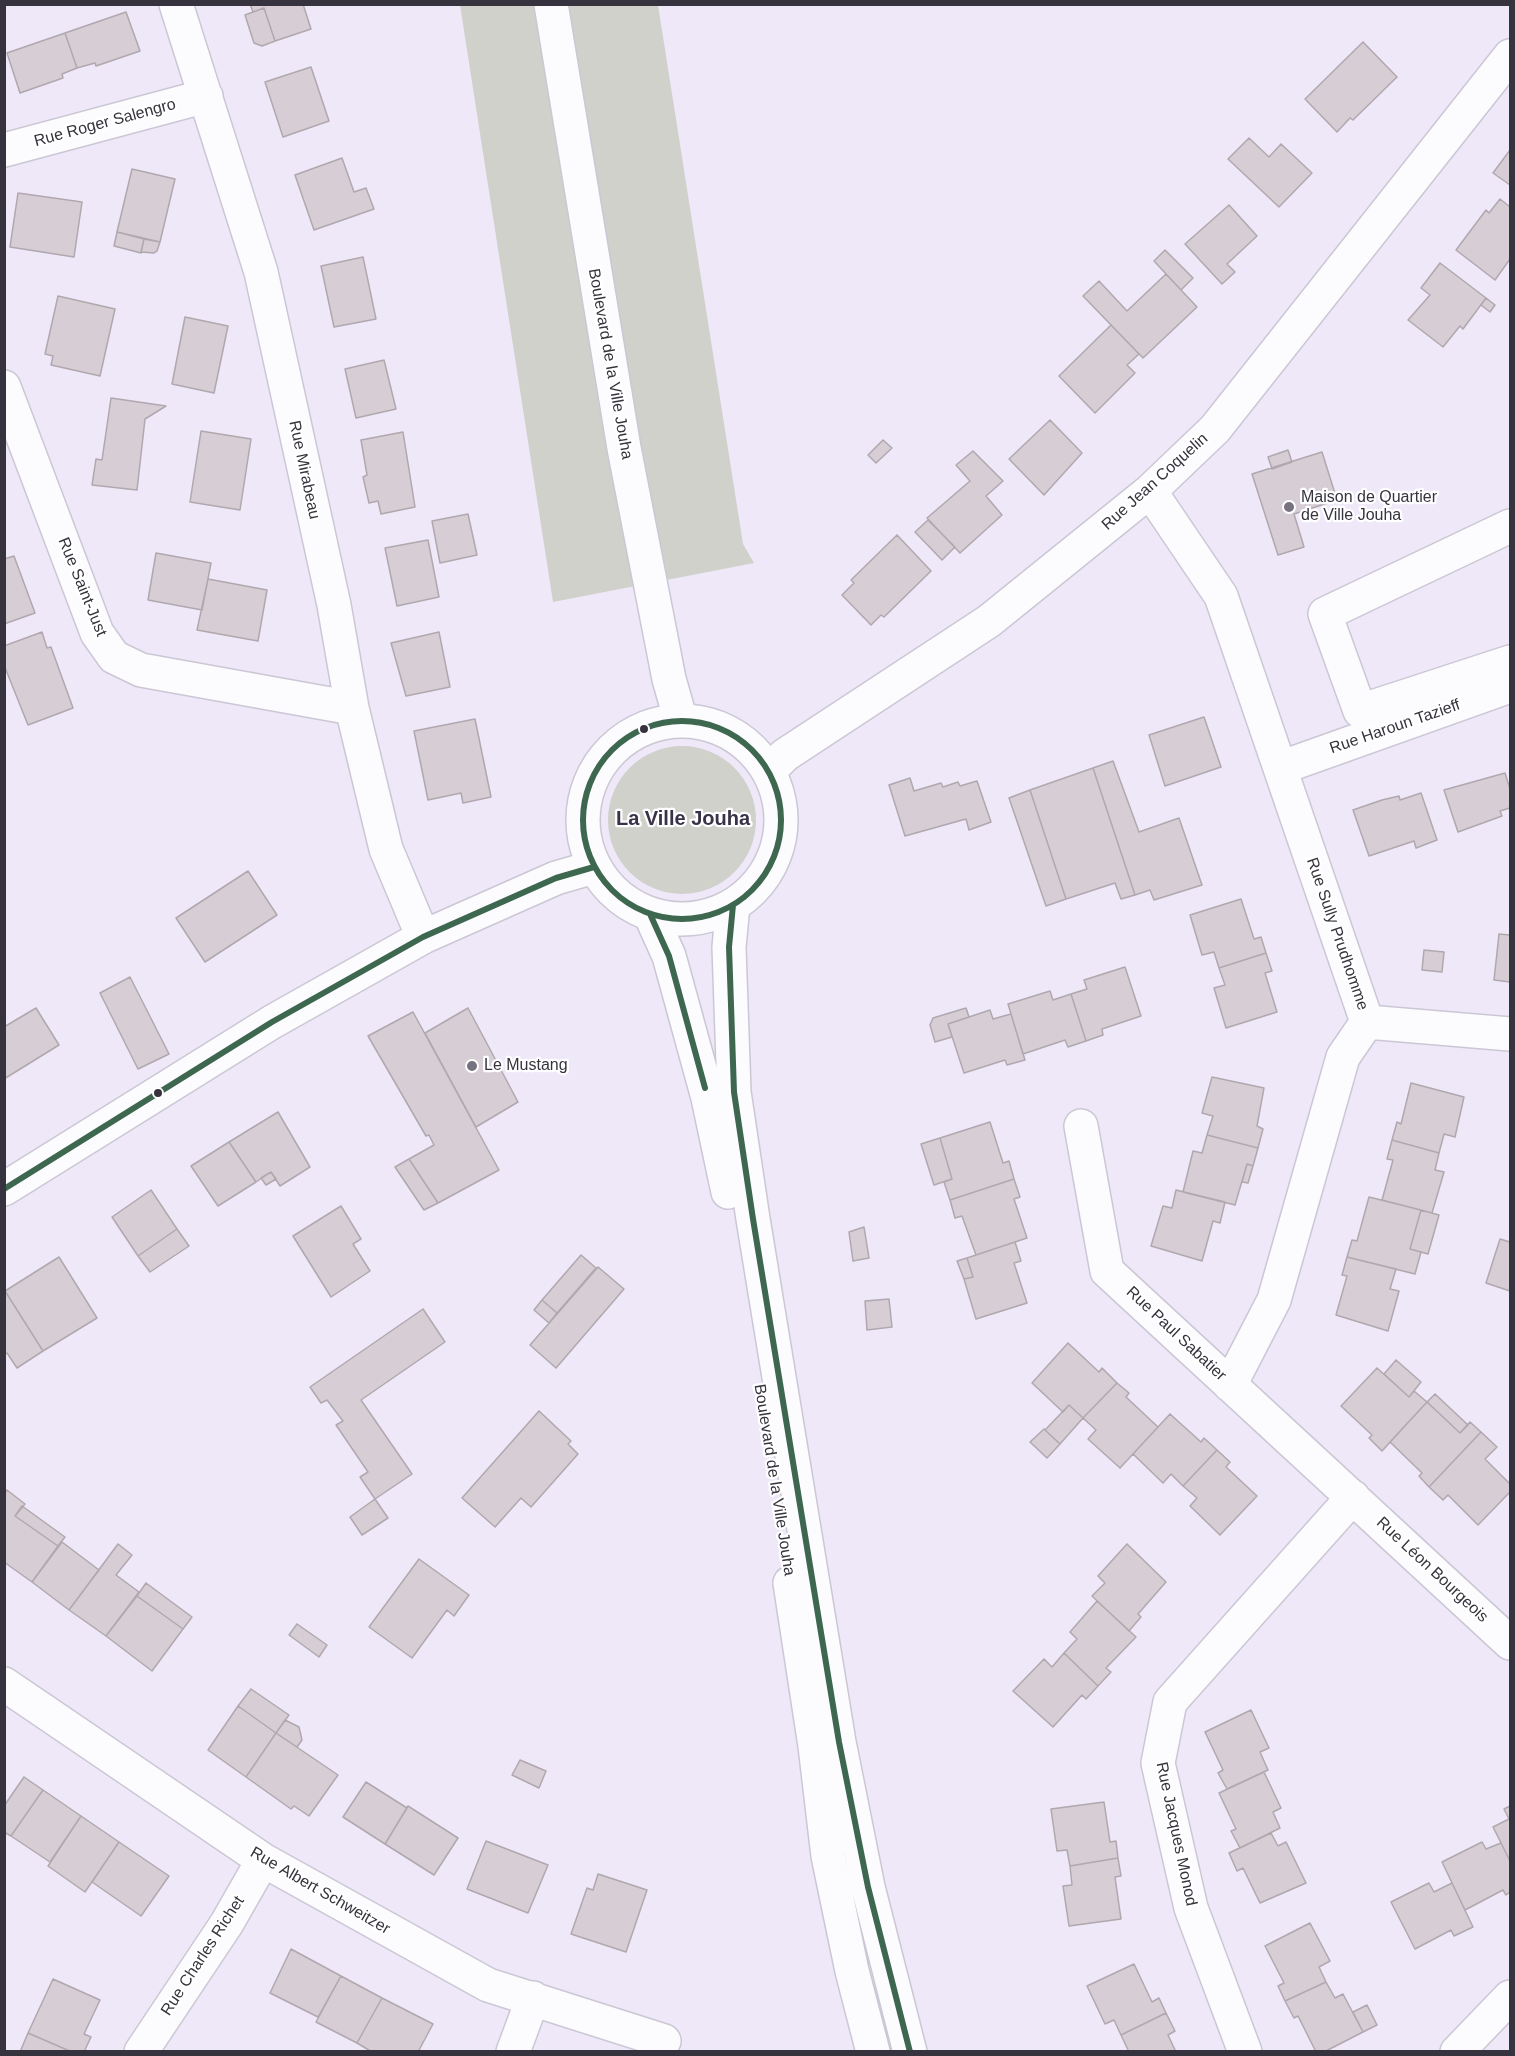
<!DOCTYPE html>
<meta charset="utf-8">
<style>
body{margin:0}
#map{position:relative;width:1515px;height:2056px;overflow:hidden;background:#eee8f9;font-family:Helvetica,sans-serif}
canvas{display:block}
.frame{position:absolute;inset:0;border:6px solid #37333e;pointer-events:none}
</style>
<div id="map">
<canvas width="1515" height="2056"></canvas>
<div class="frame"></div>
</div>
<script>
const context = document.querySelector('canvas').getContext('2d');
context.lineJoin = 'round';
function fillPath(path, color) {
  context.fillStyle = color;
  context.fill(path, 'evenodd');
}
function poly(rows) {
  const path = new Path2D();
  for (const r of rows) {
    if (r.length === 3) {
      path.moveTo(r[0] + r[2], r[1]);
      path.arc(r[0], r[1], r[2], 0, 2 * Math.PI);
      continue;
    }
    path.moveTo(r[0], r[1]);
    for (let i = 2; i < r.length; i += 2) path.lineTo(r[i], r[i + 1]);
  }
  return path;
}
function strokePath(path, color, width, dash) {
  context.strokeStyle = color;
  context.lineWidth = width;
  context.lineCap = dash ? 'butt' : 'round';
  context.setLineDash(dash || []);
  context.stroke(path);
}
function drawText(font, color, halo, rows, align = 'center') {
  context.font = font + ' Helvetica,sans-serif';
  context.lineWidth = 4.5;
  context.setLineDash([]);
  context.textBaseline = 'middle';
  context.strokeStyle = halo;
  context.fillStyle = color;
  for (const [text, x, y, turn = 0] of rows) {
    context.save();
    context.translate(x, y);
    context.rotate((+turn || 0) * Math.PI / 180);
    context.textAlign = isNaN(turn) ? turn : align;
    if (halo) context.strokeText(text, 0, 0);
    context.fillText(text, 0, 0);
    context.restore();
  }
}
const green = poly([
 [460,5,658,5,743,544,754,563,553,602],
 [682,820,74]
]);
const building = poly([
 [250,4,303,4,311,29,275,41,264,8,253,12,250,4],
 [264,8,275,41,262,46,254,43,245,15,264,8],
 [126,12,140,51,96,66,95,63,77,68,65,33,126,12],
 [65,33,77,68,62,74,63,78,20,93,7,53,65,33],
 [1363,42,1397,77,1353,120,1350,118,1337,132,1305,99,1363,42],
 [311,67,329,121,283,137,265,82,311,67],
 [1249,138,1269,157,1281,144,1312,173,1279,207,1228,159,1249,138],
 [1510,150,1510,185,1493,173,1510,150],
 [342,158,354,192,366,188,374,209,314,230,295,175,342,158],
 [132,169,175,179,160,242,117,232,132,169],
 [18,193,82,202,74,257,10,247,18,193],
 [1500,199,1510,207,1510,259,1495,280,1456,250,1486,210,1489,213,1500,199],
 [1229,205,1257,236,1227,264,1235,272,1222,284,1185,244,1229,205],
 [117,232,144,239,141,253,114,246,117,232],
 [144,239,160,242,157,251,154,253,141,252,144,239],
 [1165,250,1193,278,1181,290,1154,261,1165,250],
 [363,257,376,319,334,327,321,266,363,257],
 [1440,263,1486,298,1463,329,1460,326,1443,347,1408,320,1430,295,1421,288,1440,263],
 [1166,274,1197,307,1143,358,1083,296,1099,281,1127,311,1166,274],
 [58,296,115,309,100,376,51,365,53,356,45,354,58,296],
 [1486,298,1495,305,1490,312,1481,305,1486,298],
 [185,317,228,326,214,393,172,384,185,317],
 [1111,325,1139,354,1127,365,1135,373,1095,413,1059,376,1111,325],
 [384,360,396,409,356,418,345,369,384,360],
 [111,398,166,406,145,419,137,490,92,485,96,459,102,460,111,398],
 [1050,420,1082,453,1044,495,1009,459,1050,420],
 [201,431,251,439,240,510,190,502,201,431],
 [403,432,415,507,381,514,378,501,369,503,363,477,367,475,361,440,403,432],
 [883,440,892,448,876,463,868,455,883,440],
 [1288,450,1292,462,1272,469,1268,457,1288,450],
 [973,451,1003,481,986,496,1002,515,960,553,927,518,970,481,956,465,973,451],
 [1322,452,1337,500,1294,514,1304,547,1278,555,1252,474,1322,452],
 [468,514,477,555,440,563,432,521,468,514],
 [928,520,955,547,942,560,915,532,928,520],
 [897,535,931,571,884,617,881,615,871,625,842,595,854,583,851,580,897,535],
 [428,540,439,597,397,606,385,548,428,540],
 [156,553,211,563,202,610,148,600,156,553],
 [14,556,35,613,4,624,4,559,14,556],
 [208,579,267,590,258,641,197,630,208,579],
 [42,632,47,648,51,647,73,708,28,725,4,665,4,646,42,632],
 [439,632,450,687,406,696,391,643,439,632],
 [1204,717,1221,767,1165,786,1149,735,1204,717],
 [475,719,491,797,463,803,461,793,428,800,414,731,475,719],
 [1113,761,1139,832,1179,818,1202,885,1154,900,1150,890,1135,895,1093,768,1113,761],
 [1093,768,1135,895,1121,899,1115,883,1066,899,1030,790,1093,768],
 [1505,773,1510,789,1510,808,1500,811,1502,816,1458,832,1444,790,1505,773],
 [910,778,914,791,941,783,943,787,958,782,960,786,977,781,991,822,969,830,966,819,905,836,889,785,910,778],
 [1030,790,1066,899,1046,906,1009,798,1030,790],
 [1421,793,1437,840,1416,848,1414,841,1369,856,1353,810,1382,800,1399,796,1400,800,1421,793],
 [248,871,277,915,205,962,176,918,248,871],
 [1241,899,1254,939,1261,937,1266,953,1219,968,1214,952,1202,955,1190,915,1241,899],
 [1499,934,1510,935,1510,982,1494,980,1499,934],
 [1424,950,1444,952,1442,972,1422,970,1424,950],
 [1266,953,1272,971,1265,973,1277,1012,1226,1028,1214,988,1225,985,1219,968,1266,953],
 [1125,967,1141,1016,1102,1029,1103,1035,1086,1041,1071,994,1087,989,1084,980,1125,967],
 [130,977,169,1054,138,1069,100,993,130,977],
 [1050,991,1053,1000,1071,994,1086,1041,1068,1047,1065,1040,1023,1054,1008,1004,1050,991],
 [36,1008,59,1045,4,1079,4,1027,36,1008],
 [468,1008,518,1102,476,1127,425,1033,468,1008],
 [966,1008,969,1017,948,1024,952,1037,935,1042,930,1025,933,1018,966,1008],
 [990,1010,993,1019,1011,1014,1025,1060,1007,1065,1005,1060,964,1073,948,1024,990,1010],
 [413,1012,499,1170,438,1203,409,1159,434,1145,429,1135,426,1136,368,1036,413,1012],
 [1212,1077,1264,1088,1257,1126,1263,1129,1258,1148,1207,1135,1213,1116,1202,1113,1212,1077],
 [1411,1083,1464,1097,1455,1137,1444,1134,1439,1153,1392,1140,1397,1122,1401,1124,1411,1083],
 [278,1112,310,1167,280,1186,271,1172,256,1182,229,1142,278,1112],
 [990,1122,1003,1163,1009,1161,1014,1179,950,1200,944,1182,952,1179,940,1138,990,1122],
 [1207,1135,1258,1148,1253,1166,1247,1164,1235,1205,1183,1192,1193,1151,1202,1153,1207,1135],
 [940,1138,952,1179,934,1185,921,1144,940,1138],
 [1392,1140,1439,1153,1435,1170,1444,1172,1432,1213,1382,1200,1393,1160,1387,1159,1392,1140],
 [229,1142,256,1182,218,1206,191,1166,229,1142],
 [409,1159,438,1203,424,1210,395,1167,409,1159],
 [1247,1164,1253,1166,1248,1183,1242,1182,1247,1164],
 [271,1172,276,1179,266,1185,261,1178,271,1172],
 [1014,1179,1020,1197,1014,1199,1027,1238,976,1255,962,1216,955,1218,950,1200,1014,1179],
 [151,1190,177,1229,138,1256,112,1217,151,1190],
 [1176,1190,1225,1202,1220,1223,1213,1221,1202,1261,1151,1246,1163,1206,1172,1208,1176,1190],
 [1369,1197,1421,1210,1410,1249,1421,1252,1415,1274,1347,1257,1352,1240,1357,1241,1369,1197],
 [341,1206,361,1239,353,1244,370,1271,331,1297,293,1236,341,1206],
 [1421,1210,1439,1215,1428,1254,1410,1249,1421,1210],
 [864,1227,869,1258,853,1261,849,1232,864,1227],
 [177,1229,189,1246,150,1272,138,1256,177,1229],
 [1500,1239,1510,1242,1510,1291,1486,1283,1500,1239],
 [1015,1242,1021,1261,1014,1263,1027,1303,976,1319,964,1279,973,1277,967,1258,1015,1242],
 [581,1255,596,1268,557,1313,542,1300,581,1255],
 [59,1257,97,1318,43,1351,5,1291,59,1257],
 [1347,1257,1396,1269,1390,1289,1399,1291,1388,1331,1336,1315,1347,1276,1342,1275,1347,1257],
 [967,1258,973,1277,964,1279,957,1261,967,1258],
 [598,1267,624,1289,556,1368,530,1345,598,1267],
 [5,1291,43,1351,17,1368,7,1353,4,1355,5,1291],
 [889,1299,892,1327,867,1330,865,1301,889,1299],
 [542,1300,557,1313,549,1323,534,1310,542,1300],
 [423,1309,445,1342,361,1400,412,1474,375,1499,360,1477,368,1472,336,1425,343,1421,327,1400,321,1403,310,1387,423,1309],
 [1068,1343,1099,1372,1102,1368,1117,1383,1083,1418,1069,1405,1063,1412,1032,1383,1068,1343],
 [1396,1360,1421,1382,1409,1397,1384,1374,1396,1360],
 [1377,1368,1409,1397,1414,1391,1427,1402,1382,1451,1369,1438,1372,1435,1341,1406,1377,1368],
 [1117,1383,1129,1393,1126,1397,1158,1427,1120,1468,1088,1439,1096,1430,1083,1418,1117,1383],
 [1435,1394,1468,1425,1460,1433,1427,1402,1435,1394],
 [1427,1402,1460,1433,1470,1422,1481,1432,1429,1487,1419,1476,1422,1473,1390,1442,1427,1402],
 [1069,1405,1083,1418,1060,1444,1045,1430,1069,1405],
 [539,1411,571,1441,568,1444,578,1454,531,1507,521,1498,495,1527,462,1498,539,1411],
 [1170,1414,1201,1442,1204,1438,1217,1450,1183,1486,1171,1474,1163,1483,1133,1454,1170,1414],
 [1044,1429,1060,1444,1047,1458,1030,1442,1044,1429],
 [1481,1432,1497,1447,1485,1459,1510,1484,1510,1492,1478,1525,1448,1495,1443,1500,1429,1487,1481,1432],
 [1217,1450,1230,1462,1226,1467,1257,1496,1220,1535,1190,1506,1197,1498,1183,1486,1217,1450],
 [7,1490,25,1504,15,1516,58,1546,32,1582,4,1562,4,1494,7,1490],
 [375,1499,388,1518,362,1535,350,1517,375,1499],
 [22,1506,65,1537,58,1546,15,1516,22,1506],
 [62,1542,99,1570,69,1610,32,1582,62,1542],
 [118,1544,132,1555,116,1575,139,1592,106,1636,69,1610,118,1544],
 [1127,1544,1166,1582,1138,1614,1141,1617,1129,1631,1092,1596,1105,1583,1098,1576,1127,1544],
 [419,1559,469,1595,454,1616,447,1610,412,1658,369,1627,419,1559],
 [146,1583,192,1617,183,1629,137,1596,146,1583],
 [137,1596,183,1629,152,1671,106,1636,137,1596],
 [1097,1601,1136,1637,1106,1668,1111,1672,1098,1686,1064,1653,1077,1639,1070,1632,1097,1601],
 [297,1624,327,1645,319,1657,289,1635,297,1624],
 [1064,1653,1098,1686,1086,1699,1082,1695,1053,1727,1013,1691,1044,1659,1052,1667,1064,1653],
 [251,1689,289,1715,276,1733,238,1706,251,1689],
 [238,1706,276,1733,246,1777,208,1750,238,1706],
 [1251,1710,1269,1748,1260,1752,1268,1770,1227,1789,1218,1773,1223,1770,1205,1732,1251,1710],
 [285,1720,299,1727,302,1740,297,1747,276,1733,285,1720],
 [276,1733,338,1775,309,1816,294,1806,291,1809,246,1777,276,1733],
 [520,1760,546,1771,539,1788,512,1775,520,1760],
 [1264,1772,1281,1808,1273,1812,1280,1828,1240,1848,1231,1831,1236,1829,1219,1793,1264,1772],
 [24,1777,43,1790,11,1836,4,1832,4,1806,24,1777],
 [366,1782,407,1808,385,1844,343,1817,366,1782],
 [43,1790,81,1816,50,1862,11,1836,43,1790],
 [1104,1802,1110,1842,1116,1841,1118,1858,1070,1866,1067,1850,1057,1851,1051,1809,1104,1802],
 [408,1806,458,1838,434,1875,385,1844,408,1806],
 [1510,1806,1510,1861,1493,1827,1509,1819,1504,1809,1510,1806],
 [81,1816,119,1842,85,1892,48,1866,81,1816],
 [1271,1833,1278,1846,1286,1842,1306,1883,1260,1903,1243,1868,1237,1871,1229,1853,1271,1833],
 [486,1841,548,1865,528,1913,467,1889,486,1841],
 [119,1842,169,1876,141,1916,92,1882,119,1842],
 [1482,1842,1486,1849,1501,1843,1510,1861,1510,1892,1506,1895,1503,1890,1465,1910,1442,1862,1482,1842],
 [1118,1858,1121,1876,1115,1877,1121,1919,1069,1926,1063,1886,1072,1885,1070,1866,1118,1858],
 [598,1874,647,1890,626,1952,571,1934,587,1888,593,1890,598,1874],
 [1429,1883,1434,1892,1452,1883,1473,1927,1454,1936,1451,1930,1415,1949,1391,1902,1429,1883],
 [1310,1923,1330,1961,1319,1967,1326,1982,1285,2001,1278,1986,1284,1983,1265,1946,1310,1923],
 [291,1949,341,1976,318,2017,270,1993,291,1949],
 [1134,1964,1152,2002,1159,1998,1166,2013,1121,2035,1114,2020,1105,2024,1087,1986,1134,1964],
 [341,1976,382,1998,357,2043,316,2022,341,1976],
 [53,1979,100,2000,84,2034,91,2037,84,2052,72,2052,28,2033,53,1979],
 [1326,1982,1335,1998,1343,1994,1363,2032,1324,2052,1316,2052,1298,2016,1294,2018,1285,2001,1326,1982],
 [382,1998,433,2024,418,2052,372,2052,357,2043,382,1998],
 [1367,2005,1377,2025,1363,2032,1353,2012,1367,2005],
 [1166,2013,1175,2031,1168,2035,1176,2052,1129,2052,1121,2035,1166,2013],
 [28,2033,72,2052,20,2052,28,2033]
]);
const street = poly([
 [176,4,261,272,334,605,352,708,386,849,423,937],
 [4,150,206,96],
 [4,387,97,633,114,657,141,670,352,708],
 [1150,491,1221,596,1367,1022,1343,1057,1274,1300,1230,1385],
 [1510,526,1325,614,1360,711,1510,662],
 [1280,768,1510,686],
 [769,771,785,755,989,621,1150,491,1215,429,1510,56],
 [1367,1022,1510,1034],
 [1081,1126,1107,1271,1510,1643],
 [4,1189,272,1022,423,937,556,878,594,867],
 [4,1684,263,1860,488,1985,664,2041],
 [141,2052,227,1923,263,1860],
 [513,2052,533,1998],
 [1245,2052,1191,1908,1158,1763,1170,1702,1353,1497],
 [1457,2052,1510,1997]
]);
const secondary = poly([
 [551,4,624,448,669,679,681,721],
 [682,820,99],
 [733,905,729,947,734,1092,753,1219,839,1742,868,1887,910,2052],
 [650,914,669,956,708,1098,728,1192],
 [790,1583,815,1746,828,1856,852,1971,873,2052]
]);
const bus1 = poly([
 [682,820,99],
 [733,905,729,947,734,1092,753,1219,839,1742,868,1887,910,2052],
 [650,914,669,956,705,1088],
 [4,1189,272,1022,423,937,556,878,594,867]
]);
const markers = [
 [1289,507,6,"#77727f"],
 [644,729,5,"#37333e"],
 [472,1066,6,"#77727f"],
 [158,1093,5,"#37333e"]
];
const streetNames = [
 ["Rue Roger Salengro",105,123,-15],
 ["Boulevard de la Ville Jouha",610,364,80],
 ["Rue Mirabeau",304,470,78],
 ["Rue Jean Coquelin",1155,482,-42],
 ["Rue Saint-Just",82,587,68],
 ["Rue Haroun Tazieff",1395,727,-19],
 ["Rue Sully Prudhomme",1337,934,71],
 ["Rue Paul Sabatier",1176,1334,43],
 ["Boulevard de la Ville Jouha",774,1480,81],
 ["Rue Léon Bourgeois",1432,1570,43],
 ["Rue Jacques Monod",1176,1834,78],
 ["Rue Albert Schweitzer",320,1891,30],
 ["Rue Charles Richet",203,1956,-57]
];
const poiNames = [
 ["Maison de Quartier",1301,498],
 ["de Ville Jouha",1301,516],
 ["Le Mustang",484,1066]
];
const quarterNames = [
 ["La Ville Jouha",683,819]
];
fillPath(green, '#d0d1cb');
fillPath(building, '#d6ced4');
strokePath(building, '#b0a8ae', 1.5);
strokePath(street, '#cbc7d4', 36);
strokePath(secondary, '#cbc7d4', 36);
strokePath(street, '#fcfcfe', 33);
strokePath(secondary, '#fcfcfe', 33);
strokePath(bus1, '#3e6750', 6);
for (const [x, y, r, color] of markers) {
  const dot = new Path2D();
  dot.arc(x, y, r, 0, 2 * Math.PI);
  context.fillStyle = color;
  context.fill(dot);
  strokePath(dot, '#fff', 2);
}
drawText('16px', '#37333e', '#fff', streetNames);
drawText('16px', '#37333e', '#fff', poiNames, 'left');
drawText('bold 20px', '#3a3248', '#fff', quarterNames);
</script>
